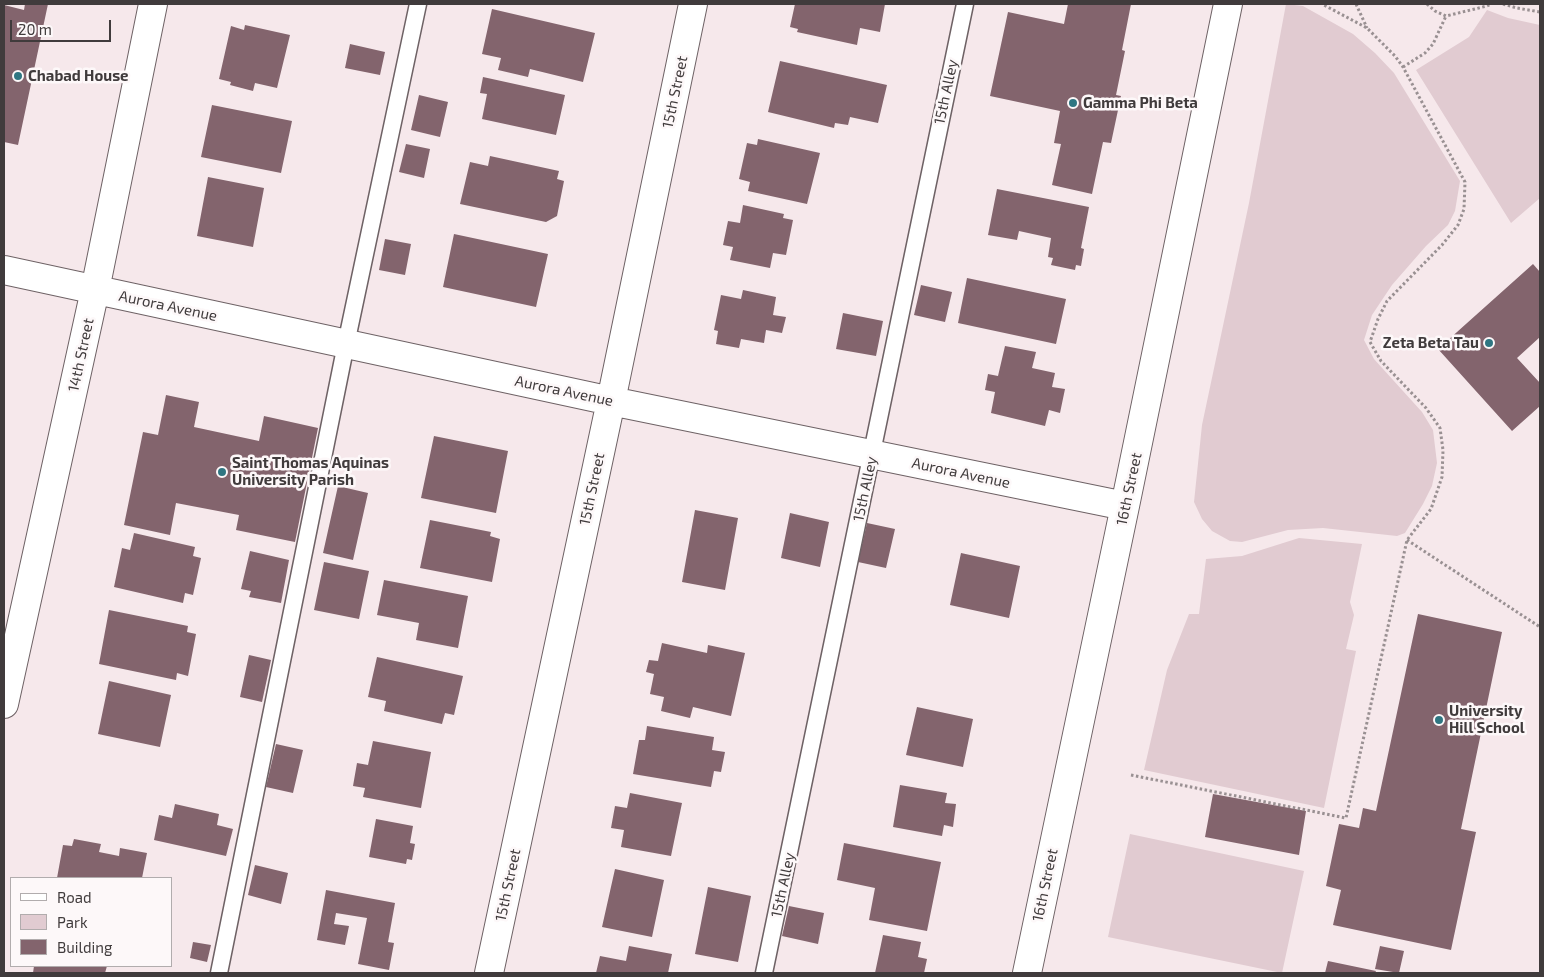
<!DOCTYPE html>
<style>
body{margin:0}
#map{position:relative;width:1544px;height:977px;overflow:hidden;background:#f6e8eb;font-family:"Exo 2",sans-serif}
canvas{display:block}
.frame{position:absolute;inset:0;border:5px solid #403b3c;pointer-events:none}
.legend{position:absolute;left:10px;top:877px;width:162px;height:90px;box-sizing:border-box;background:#fdf8f9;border:1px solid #b1acad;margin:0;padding:6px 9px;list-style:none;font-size:15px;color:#403b3c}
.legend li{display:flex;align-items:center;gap:10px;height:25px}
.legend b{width:25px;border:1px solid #b1acad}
.scale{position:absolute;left:10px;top:20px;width:101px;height:22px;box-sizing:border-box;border:2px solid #403b3c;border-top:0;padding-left:6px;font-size:15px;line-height:18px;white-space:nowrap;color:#403b3c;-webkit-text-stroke:4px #fdf8f9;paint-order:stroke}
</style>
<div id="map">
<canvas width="1544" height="977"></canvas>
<div class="frame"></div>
<ul class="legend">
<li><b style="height:6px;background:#fff"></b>Road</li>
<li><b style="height:14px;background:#e1cbd1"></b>Park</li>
<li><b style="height:14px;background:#83646d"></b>Building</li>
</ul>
<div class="scale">20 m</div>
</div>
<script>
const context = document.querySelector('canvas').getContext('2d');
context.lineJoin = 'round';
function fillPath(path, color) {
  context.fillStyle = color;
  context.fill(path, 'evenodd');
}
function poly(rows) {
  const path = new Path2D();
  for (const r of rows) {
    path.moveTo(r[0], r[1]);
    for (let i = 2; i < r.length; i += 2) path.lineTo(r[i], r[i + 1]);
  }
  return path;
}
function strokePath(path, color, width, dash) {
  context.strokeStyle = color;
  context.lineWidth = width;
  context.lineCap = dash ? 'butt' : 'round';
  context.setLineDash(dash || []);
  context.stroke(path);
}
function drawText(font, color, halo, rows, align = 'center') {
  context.font = font + ' "Exo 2",sans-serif';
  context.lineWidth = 5;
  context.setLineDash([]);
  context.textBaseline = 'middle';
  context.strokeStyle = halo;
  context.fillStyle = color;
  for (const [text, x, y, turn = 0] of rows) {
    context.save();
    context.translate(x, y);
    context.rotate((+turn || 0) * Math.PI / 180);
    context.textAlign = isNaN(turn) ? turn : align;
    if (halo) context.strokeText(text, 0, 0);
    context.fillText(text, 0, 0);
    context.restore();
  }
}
const green = poly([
 [1286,4,1303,6,1353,34,1375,53,1394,73,1460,181,1455,211,1448,225,1426,246,1392,285,1372,315,1364,340,1374,359,1422,412,1433,430,1437,463,1432,486,1423,504,1405,533,1397,536,1323,528,1288,530,1242,542,1230,541,1212,531,1202,519,1194,502,1202,425,1249,203],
 [1487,10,1508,18,1540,25,1540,198,1511,223,1416,70,1469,37],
 [1299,538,1362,544,1350,602,1354,615,1346,649,1356,651,1324,808,1144,770,1167,670,1189,614,1199,614,1206,559,1242,556],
 [1130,834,1304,871,1282,973,1108,937]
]);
const building = poly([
 [25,4,48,4,18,145,4,142,4,5,24,10],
 [795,4,885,4,880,32,860,28,857,45,797,32,798,29,790,27],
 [1068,4,1131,4,1122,50,1125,51,1116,95,1121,96,1111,143,1103,142,1092,194,1052,185,1061,144,1054,143,1060,111,990,96,1008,12,1064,24],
 [492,9,595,33,583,82,530,69,528,77,498,70,501,58,482,54],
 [245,25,290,35,277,88,255,83,253,91,230,85,231,82,219,79,231,26,244,30],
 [350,44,385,52,380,75,345,68],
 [780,61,887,85,878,123,850,117,848,125,835,123,834,128,768,112],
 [483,77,565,95,556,135,482,119,487,94,480,93],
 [419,95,448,102,440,137,411,130],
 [212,105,292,121,281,173,201,157],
 [758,139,820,153,807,204,748,191,750,182,739,179,747,143,757,145],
 [406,144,430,149,424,178,399,172],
 [490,156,559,171,557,179,564,181,557,216,546,222,460,204,470,162,488,166],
 [208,177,264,188,253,247,197,236],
 [997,189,1089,207,1081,248,1084,249,1081,266,1076,265,1075,270,1051,265,1053,258,1048,257,1051,238,1019,231,1017,240,988,235],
 [743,205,784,214,783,218,793,220,786,255,773,253,770,268,730,260,733,247,723,245,728,221,740,223],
 [454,234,548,254,536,307,443,287],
 [385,239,411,244,405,275,379,270],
 [1533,264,1540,272,1540,337,1517,358,1540,383,1540,406,1512,431,1438,349],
 [967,278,1066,299,1056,344,958,323],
 [921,285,952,292,945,322,914,315],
 [743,290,776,297,773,315,786,317,782,333,766,330,764,343,741,339,739,348,716,344,718,331,714,330,721,295,741,299],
 [843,313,883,321,876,356,836,349],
 [1005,346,1036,352,1032,368,1055,373,1052,387,1065,389,1060,413,1049,410,1045,426,991,413,995,392,985,390,988,374,998,376],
 [166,395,199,402,194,427,259,441,264,416,318,428,295,542,236,530,239,515,176,503,170,535,124,525,143,432,158,435],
 [434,436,508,451,496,513,421,498],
 [338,486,368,493,353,560,323,553],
 [695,510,738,518,725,590,682,582],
 [790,513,829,522,820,567,781,558],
 [430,520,491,532,490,536,500,539,492,582,420,568],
 [867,523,895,529,886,568,858,562],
 [134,533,195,547,193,556,201,558,193,595,185,593,183,603,114,587,122,548,130,550],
 [250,551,289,560,281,603,249,597,251,591,241,589],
 [961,553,1020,566,1009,618,950,605],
 [324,562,369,571,359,619,314,610],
 [384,580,468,596,458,648,416,640,419,623,377,615],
 [109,610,188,626,187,632,196,634,188,676,177,673,176,680,99,664],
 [1418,614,1502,632,1461,829,1476,832,1451,950,1333,925,1341,890,1326,886,1339,824,1359,828,1363,808,1376,811],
 [662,643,707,653,708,645,745,653,731,716,693,707,690,718,661,711,664,697,650,694,654,674,646,672,649,660,658,661],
 [249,655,271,660,262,702,240,697],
 [377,657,463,676,454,715,445,713,442,724,384,711,386,701,368,697],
 [109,681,171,695,160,747,98,734],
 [917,707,973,719,963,767,906,755],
 [647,726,714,737,712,750,725,752,721,772,714,771,711,787,633,774,639,740,645,740],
 [373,741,431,752,421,808,363,797,365,788,353,786,357,763,368,765],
 [276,744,303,750,293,793,266,787],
 [900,785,947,793,945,803,956,804,953,827,944,825,942,836,893,827],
 [630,793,682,803,671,856,621,847,624,830,611,828,615,806,627,808],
 [1213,794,1306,811,1299,855,1205,837],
 [175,804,219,814,217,825,233,829,226,856,154,840,159,815,172,818],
 [376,819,413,826,410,843,415,844,412,860,407,859,406,864,369,857],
 [74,839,101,844,99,852,119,856,120,848,147,853,142,878,57,878,63,845,72,846],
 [844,843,941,862,927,931,869,920,875,888,837,880],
 [255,865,288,873,281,904,248,895],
 [615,869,664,880,652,937,602,927],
 [708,887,751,896,738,962,695,954],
 [326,890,395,903,388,942,394,943,389,970,358,964,367,918,336,913,334,924,349,926,345,945,317,940],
 [789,906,824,913,818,944,782,936],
 [883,935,921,942,918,957,927,959,924,973,875,973],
 [193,942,211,945,207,962,190,958],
 [629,946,672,954,668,973,596,973,600,956,626,961],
 [1380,946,1404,951,1399,973,1375,969],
 [1328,961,1376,971,1375,973,1325,973],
 [34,966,107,966,105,973,33,973]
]);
const path = poly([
 [1356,4,1367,28],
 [1427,4,1435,11,1446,16,1487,6,1491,4],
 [1503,4,1517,8,1540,12],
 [1403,67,1425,53,1433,44,1446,16],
 [1407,540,1540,627],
 [1131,775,1346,818,1407,540,1431,509,1442,477,1443,450,1440,428,1426,408,1381,361,1370,342,1378,319,1387,301,1442,245,1458,225,1464,209,1465,182,1403,67,1395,56,1367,28,1322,4]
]);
const lane = poly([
 [219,973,346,344,418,4],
 [764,973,965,4]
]);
const street = poly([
 [4,270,611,401,1125,506],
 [4,704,95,290,153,4],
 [489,973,611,401,693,4],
 [1027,973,1125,506,1228,4]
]);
const markers = [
 [18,76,5,"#2f7682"],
 [1073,103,5,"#2f7682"],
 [1489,343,5,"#2f7682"],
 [222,472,5,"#2f7682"],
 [1439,720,5,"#2f7682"]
];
const poiNames = [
 ["Chabad House",28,76],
 ["Gamma Phi Beta",1083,103],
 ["Zeta Beta Tau",1479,343,"right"],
 ["Saint Thomas Aquinas",232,463],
 ["University Parish",232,480],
 ["University",1449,711],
 ["Hill School",1449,728]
];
const streetNames = [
 ["15th Street",675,92,-78],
 ["15th Alley",946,92,-78],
 ["Aurora Avenue",168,306,12],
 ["14th Street",81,355,-78],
 ["Aurora Avenue",564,391,12],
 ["Aurora Avenue",961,473,12],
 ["15th Street",592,489,-78],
 ["15th Alley",865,489,-78],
 ["16th Street",1129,489,-78],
 ["15th Street",508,885,-78],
 ["15th Alley",783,885,-78],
 ["16th Street",1045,885,-78]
];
fillPath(green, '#e1cbd1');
fillPath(building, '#83646d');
strokePath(lane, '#6e6265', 19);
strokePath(street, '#6e6265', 30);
strokePath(path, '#999092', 3, [2.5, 2.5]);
strokePath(lane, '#fff', 16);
strokePath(street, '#fff', 28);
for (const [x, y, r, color] of markers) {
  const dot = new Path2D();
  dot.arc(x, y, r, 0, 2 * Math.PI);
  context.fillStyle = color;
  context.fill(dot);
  strokePath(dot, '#fdf8f9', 2);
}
drawText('bold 15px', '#403b3c', '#fdf8f9', poiNames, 'left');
drawText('15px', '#403b3c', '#fdf8f9', streetNames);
</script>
